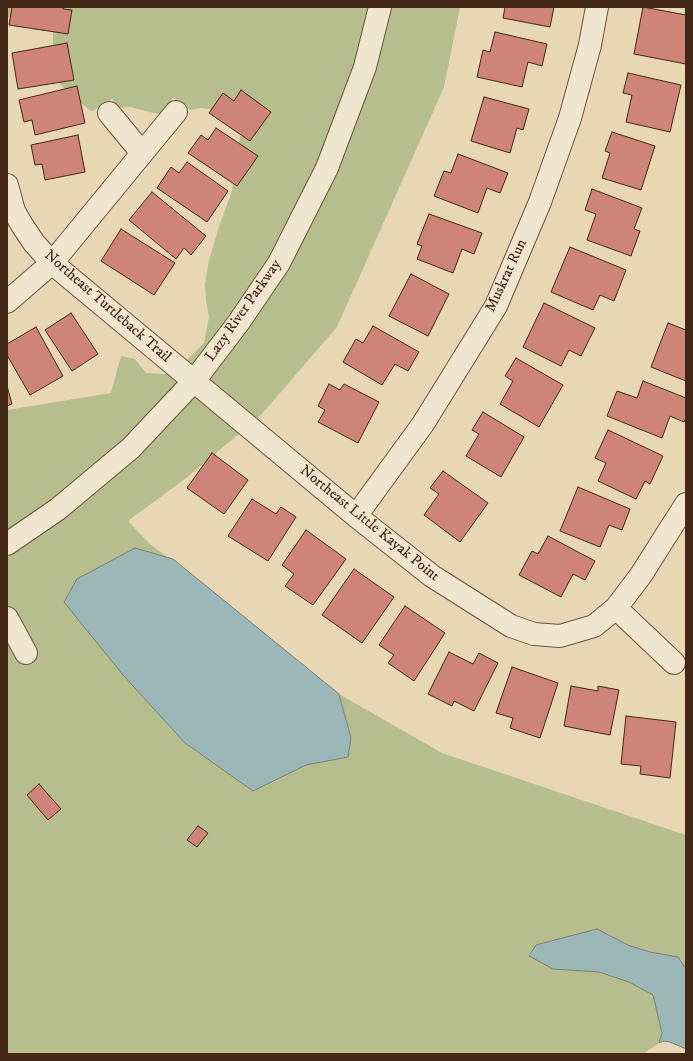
<!DOCTYPE html>
<style>
body{margin:0}
#map{position:relative;width:693px;height:1061px;overflow:hidden;background:#e8d7b5;font-family:"IM FELL DW Pica",serif}
canvas{display:block}
.frame{position:absolute;inset:0;border:8px solid #422815;pointer-events:none}
</style>
<div id="map">
<canvas width="693" height="1061"></canvas>
<div class="frame"></div>
</div>
<script>
const context = document.querySelector('canvas').getContext('2d');
context.lineJoin = 'round';
function fillPath(path, color) {
  context.fillStyle = color;
  context.fill(path, 'evenodd');
}
function poly(rows) {
  const path = new Path2D();
  for (const r of rows) {
    path.moveTo(r[0], r[1]);
    for (let i = 2; i < r.length; i += 2) path.lineTo(r[i], r[i + 1]);
  }
  return path;
}
function strokePath(path, color, width, dash) {
  context.strokeStyle = color;
  context.lineWidth = width;
  context.lineCap = dash ? 'butt' : 'round';
  context.setLineDash(dash || []);
  context.stroke(path);
}
function drawText(font, color, halo, rows, align = 'center') {
  context.font = font + ' "IM FELL DW Pica",serif';
  context.lineWidth = 3;
  context.setLineDash([]);
  context.textBaseline = 'middle';
  context.strokeStyle = halo;
  context.fillStyle = color;
  for (const [text, x, y, turn = 0] of rows) {
    context.save();
    context.translate(x, y);
    context.rotate((+turn || 0) * Math.PI / 180);
    context.textAlign = isNaN(turn) ? turn : align;
    if (halo) context.strokeText(text, 0, 0);
    context.fillText(text, 0, 0);
    context.restore();
  }
}
const green = poly([
 [7,7,369,7,355,64,317,164,269,258,229,316,192,366,186,361,204,343,209,317,206,300,205,284,209,260,219,227,232,191,241,131,227,111,201,108,191,110,173,98,160,114,154,113,130,107,119,108,112,99,94,110,94,111,91,111,73,97,57,81,53,59,53,22,35,16,7,17],
 [392,7,460,7,444,87,337,327,261,415,256,419,209,380,248,328,289,268,337,172,376,69],
 [121,356,135,359,146,373,166,374,168,373,179,382,123,441,50,501,7,531,7,410,111,393],
 [196,396,240,433,186,478,128,521,150,544,167,557,135,548,123,675,185,743,253,791,306,765,348,757,351,738,339,694,442,753,686,835,686,969,678,957,650,952,630,946,597,929,529,956,553,969,599,972,629,982,653,995,662,1033,659,1043,643,1054,7,1054,7,557,65,517,139,455]
]);
const water = poly([
 [135,548,173,559,339,694,351,738,348,757,306,765,253,791,185,743,123,675,64,602,77,579,135,548],
 [597,929,630,946,650,952,678,957,686,969,686,1049,670,1042,664,1041,659,1043,662,1033,653,995,629,982,599,972,553,969,529,956,536,945,597,929]
]);
const building = poly([
 [12,7,63,7,63,9,72,10,68,34,9,25,12,7],
 [505,7,554,7,550,27,503,18,505,7],
 [643,7,686,15,686,64,634,54,643,7],
 [495,32,547,44,542,66,528,62,522,87,477,77,483,50,490,52,495,32],
 [67,43,74,80,18,89,12,53,67,43],
 [628,73,681,85,670,132,626,122,632,95,623,93,628,73],
 [77,86,85,123,35,135,32,120,24,122,19,100,77,86],
 [241,90,271,112,250,141,209,113,223,93,234,101,241,90],
 [484,97,529,109,523,130,517,128,510,153,471,141,484,97],
 [216,128,258,156,237,186,188,153,201,135,208,140,216,128],
 [612,132,655,146,641,190,602,178,610,153,605,151,612,132],
 [78,135,85,172,45,180,42,164,35,165,31,145,78,135],
 [458,154,508,173,500,193,487,188,478,213,434,196,444,171,451,173,458,154],
 [187,162,228,191,207,222,157,188,171,167,179,173,187,162],
 [592,189,642,208,634,229,640,231,631,256,587,240,596,214,585,210,592,189],
 [152,192,206,236,191,255,184,248,176,259,129,220,152,192],
 [429,214,482,233,474,254,462,249,453,273,417,259,422,246,417,244,429,214],
 [121,229,175,263,154,295,101,261,121,229],
 [570,247,626,270,614,301,600,295,593,310,551,292,570,247],
 [411,274,449,294,428,336,389,316,411,274],
 [544,303,595,328,581,356,569,350,561,366,523,347,544,303],
 [71,313,98,354,72,371,45,330,71,313],
 [668,323,686,330,686,381,651,367,668,323],
 [373,326,419,352,408,371,395,364,382,385,343,362,356,339,363,343,373,326],
 [36,327,63,376,30,395,7,355,7,344,36,327],
 [516,358,563,385,539,427,500,404,513,381,505,376,516,358],
 [643,381,686,398,686,418,684,422,670,416,662,438,607,416,617,391,637,398,643,381],
 [329,384,340,390,344,384,379,402,358,443,318,422,325,410,318,406,329,384],
 [7,386,12,404,7,406,7,386],
 [483,412,524,437,501,477,466,456,479,434,472,430,483,412],
 [608,430,663,456,650,484,645,481,636,499,598,481,606,463,595,458,608,430],
 [212,453,248,480,224,514,187,488,212,453],
 [443,471,488,503,460,542,424,515,439,494,430,488,443,471],
 [578,487,630,509,622,530,609,525,600,547,560,531,578,487],
 [252,499,276,514,281,507,296,517,268,561,228,536,252,499],
 [306,530,346,559,313,605,285,586,294,574,282,565,306,530],
 [548,536,595,561,585,580,573,574,561,597,519,575,532,551,538,554,548,536],
 [354,569,394,597,362,643,322,615,354,569],
 [405,606,445,633,414,681,388,663,394,655,379,645,405,606],
 [449,652,473,664,479,653,498,663,474,711,454,701,452,706,428,694,449,652],
 [512,667,558,683,540,738,510,728,513,718,496,713,512,667],
 [571,686,598,691,598,686,619,690,610,735,564,726,571,686],
 [626,716,676,722,670,778,640,774,641,766,621,764,626,716],
 [39,784,61,809,48,820,27,795,39,784],
 [198,826,208,833,197,847,187,840,198,826]
]);
const minor = poly([
 [109,113,142,153],
 [7,185,14,211,22,225,34,243,52,263,356,516,432,576,511,626,534,634,560,636,594,626,616,608,641,575,686,504],
 [7,302,52,263,176,112],
 [356,516,423,424,496,306,540,202,570,118,590,45,597,7],
 [7,544,58,509,131,448,194,381,239,322,279,263,327,168,365,67,380,7],
 [616,608,674,663],
 [7,618,26,653]
]);
const streetNames = [
 ["Muskrat Run",507,276,-65],
 ["Northeast Turtleback Trail",107,307,41],
 ["Lazy River Parkway",244,311,-55],
 ["Northeast Little Kayak Point",369,524,39]
];
fillPath(green, '#b6be8d');
fillPath(water, '#9bb7b8');
strokePath(water, '#777e77', 1);
fillPath(building, '#ce8478');
strokePath(building, '#422815', 1);
strokePath(minor, '#6c543d', 24);
strokePath(minor, '#f0e5cf', 22);
drawText('15px', '#422815', '#f0e5cf', streetNames);
</script>
